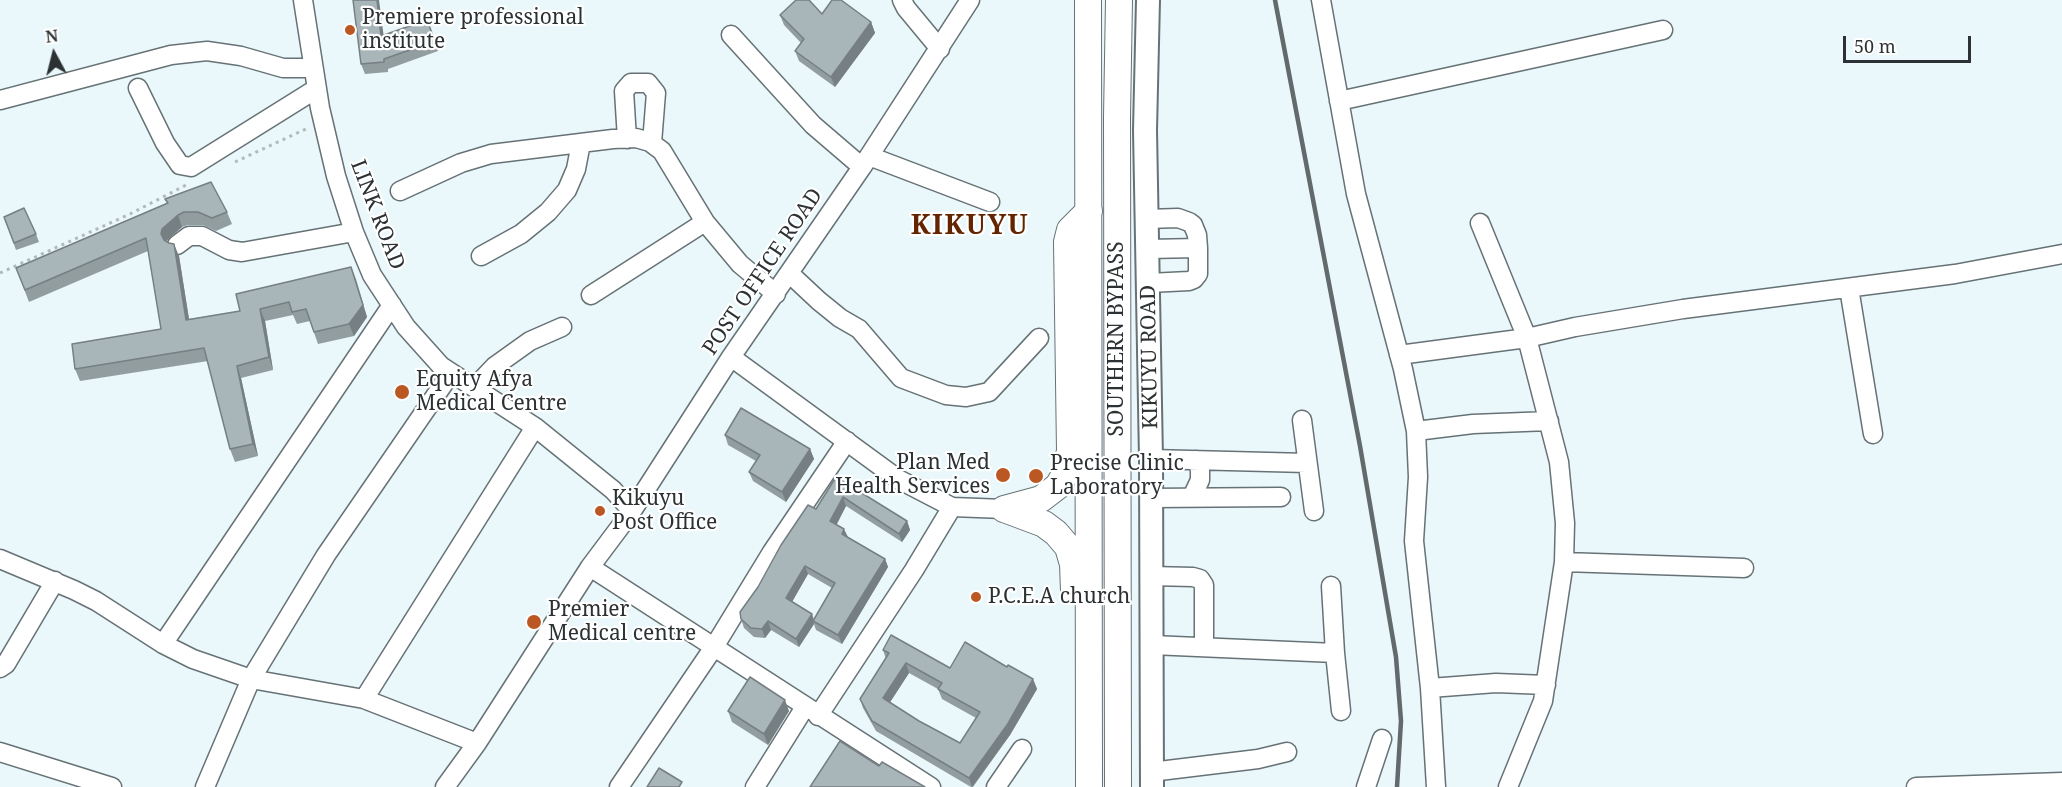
<!DOCTYPE html>
<style>
body{margin:0}
#map{position:relative;width:2062px;height:787px;overflow:hidden;background:#eaf7fb;font-family:"Noto Serif",serif}
canvas{display:block}
.north{position:absolute;left:24px;top:24px;width:60px;height:60px;-webkit-text-stroke:4px #fff;paint-order:stroke;rotate:353deg;font-size:16px;font-weight:700;line-height:24px;text-align:center;color:#2c3233}
.north::after{content:'';display:block;margin:auto;width:21px;height:27px;background:#2c3233;clip-path:polygon(50% 0,100% 100%,50% 72%,0 100%)}
.scale{position:absolute;left:1843px;top:36px;width:128px;height:27px;box-sizing:border-box;border:3px solid #2c3233;border-top:0;padding-left:8px;font-size:18px;line-height:21px;white-space:nowrap;color:#2c3233;-webkit-text-stroke:4px #fff;paint-order:stroke}
</style>
<div id="map">
<canvas width="2062" height="787"></canvas>
<div class="north">N</div>
<div class="scale">50 m</div>
</div>
<script>
const context = document.querySelector('canvas').getContext('2d');
context.lineJoin = 'round';
function poly(rows) {
  const path = new Path2D();
  for (const r of rows) {
    path.moveTo(r[0], r[1]);
    for (let i = 2; i < r.length; i += 2) path.lineTo(r[i], r[i + 1]);
  }
  return path;
}
function strokePath(path, color, width, dash) {
  context.strokeStyle = color;
  context.lineWidth = width;
  context.lineCap = dash ? 'butt' : 'round';
  context.setLineDash(dash || []);
  context.stroke(path);
}
function fillPath(path, color) {
  context.fillStyle = color;
  context.fill(path, 'evenodd');
}
function drawText(font, color, halo, rows, align = 'center') {
  context.font = font + ' "Noto Serif",serif';
  context.lineWidth = 4.5;
  context.setLineDash([]);
  context.textBaseline = 'middle';
  context.strokeStyle = halo;
  context.fillStyle = color;
  for (const [text, x, y, turn = 0] of rows) {
    context.save();
    context.translate(x, y);
    context.rotate((+turn || 0) * Math.PI / 180);
    context.textAlign = isNaN(turn) ? turn : align;
    if (halo) context.strokeText(text, 0, 0);
    context.fillText(text, 0, 0);
    context.restore();
  }
}
const path = poly([
 [235,162,308,128],
 [0,273,130,214,188,184]
]);
const minor = poly([
 [303,0,320,108,336,176,354,232,372,275,406,327,441,366,535,427,613,490,632,511],
 [902,0,906,8,940,49],
 [1321,0,1356,194,1403,369,1416,431,1418,477,1414,541,1430,688,1436,787],
 [731,35,813,125,862,167],
 [138,88,165,143,180,165,191,167,316,89],
 [0,100,171,55,207,51,241,56,283,68,313,68],
 [1339,101,1663,30],
 [627,139,624,91,631,83,648,83,656,93,652,143],
 [869,156,990,202],
 [400,191,461,163,491,154,613,139,636,138,650,142,662,151,705,222,740,264,776,294],
 [1147,219,1178,218,1189,222,1193,225,1197,235,1198,248,1198,274,1194,279,1189,281,1149,283],
 [177,245,189,236,202,236,229,250,242,252,354,232],
 [1148,249,1198,248],
 [481,256,521,234,548,212,567,190,576,169,581,143],
 [789,273,819,301,840,318,859,329,901,378,946,395,966,397,989,392,1039,338],
 [1849,288,1873,434],
 [591,295,705,222],
 [1399,355,1527,338,1480,223],
 [731,357,898,479,952,507,1004,509],
 [475,387,495,366,530,341,562,327],
 [1302,420,1314,511],
 [1416,431,1473,424,1549,421],
 [1151,459,1307,463],
 [1192,497,1200,480,1200,469,1196,460],
 [1151,498,1281,497],
 [0,559,74,590,96,601,163,644,193,659,251,679,364,699,477,743],
 [1564,562,1744,568],
 [590,567,931,787],
 [1151,576,1193,577,1200,579,1204,585,1204,647],
 [1331,586,1335,653],
 [163,644,392,305],
 [1152,645,1335,653,1341,711],
 [0,668,6,664,55,581],
 [1430,688,1496,683,1546,685],
 [364,699,535,427],
 [818,716,914,570,952,507],
 [0,752,112,787],
 [1151,772,1258,759,1287,752],
 [205,787,251,679,326,555,451,373],
 [445,787,477,743,590,567,632,511,731,357,862,167,970,0],
 [619,787,714,647,772,552,847,441],
 [755,787,805,707],
 [996,787,1022,749],
 [1366,787,1382,739],
 [1508,787,1543,701,1564,562,1565,523,1559,462,1527,338,1575,327,1683,309,1955,274,2062,254],
 [1916,787,2062,782]
]);
const major = poly([
 [1148,0,1145,130,1151,459,1152,787]
]);
const highway = poly([
 [1088,0,1089,787],
 [1004,509,1041,499,1058,486,1064,476,1070,451,1067,242,1070,230,1089,211],
 [1004,509,1044,524,1056,533,1068,547,1073,564,1074,591],
 [1118,787,1117,117,1119,0]
]);
const rail = poly([
 [1275,0,1360,446,1396,657,1401,721,1397,787]
]);
const wall = poly([
 [822,14,871,22,875,33,835,87,799,61,795,51,801,43,784,25,780,15],
 [427,20,438,51,388,69,388,72,365,74,361,64,384,36],
 [165,199,227,212,232,224,216,231,203,225,188,225,182,227,166,241,179,256,189,319,240,311,351,267,356,279,367,317,354,336,318,344,310,321,297,324,293,315,265,321,273,370,241,378,258,456,235,462,230,449,208,361,80,381,75,369,161,329,148,251,29,302,16,268,167,203],
 [4,217,36,234,39,242,16,250],
 [725,435,810,449,814,459,786,502,753,481,749,472,756,461,728,445],
 [836,477,907,521,910,530,902,542,846,506,836,524,848,537,885,559,888,567,842,644,816,630,814,624,799,647,771,630,765,638,754,637,744,628,741,619,816,509],
 [808,574,832,588,814,620,812,614,792,602],
 [883,650,950,668,1007,667,1033,679,1037,689,1010,735,973,787,971,787,876,731,863,708,860,699,886,659],
 [909,673,938,689,942,699,976,718,960,743,919,721,890,702],
 [728,711,789,711,768,745,732,722]
]);
const shadedWall = poly([
 [377,0,379,0,385,46,381,36],
 [871,22,875,33,835,87,831,77],
 [178,215,182,227,166,241,166,247,161,234,162,229],
 [174,244,179,256,191,332,186,320],
 [351,267,367,317,354,336,349,324],
 [260,309,265,321,273,370,269,357],
 [237,366,241,378,258,456,253,444],
 [810,449,814,459,786,502,782,492],
 [843,497,846,506,834,530,830,521],
 [907,521,910,530,902,542,899,534],
 [844,529,848,537,842,534],
 [885,559,888,567,842,644,838,635],
 [805,566,808,574,789,607,786,598],
 [812,614,814,622,813,621,814,624,799,647,796,639],
 [768,621,771,630,765,638,762,629],
 [906,663,909,673,887,707,883,698],
 [1033,679,1037,689,1010,735,972,787,969,778],
 [785,700,789,711,768,745,764,734]
]);
const building = poly([
 [353,0,377,0,381,36,427,20,435,41,384,59,384,62,361,64,353,0],
 [796,0,809,0,822,14,832,0,841,0,871,22,831,77,795,51,804,39,780,15,796,0],
 [211,182,227,212,212,218,198,212,184,212,178,215,162,229,161,234,164,240,169,243,174,244,186,320,240,311,236,294,351,267,363,305,349,324,314,332,306,309,292,312,289,302,260,309,269,357,237,366,253,444,230,449,204,348,75,369,72,344,161,329,146,238,25,290,16,268,168,203,165,199,211,182],
 [24,208,36,234,14,243,4,217,24,208],
 [741,408,810,449,782,492,749,472,760,455,725,435,741,408],
 [836,477,907,521,899,534,843,497,830,521,844,529,842,534,885,559,838,635,813,621,835,583,805,566,786,598,812,614,796,639,768,621,762,629,751,628,741,619,740,612,758,587,781,545,808,505,816,509,836,477],
 [891,635,950,668,965,642,1007,667,1008,665,1033,679,1007,725,969,778,872,721,860,699,889,653,883,650,891,635],
 [906,663,942,683,938,689,980,712,960,743,919,721,883,698,906,663],
 [750,677,785,700,764,734,728,711,750,677],
 [840,741,879,766,882,762,925,787,810,787,840,741],
 [659,768,682,782,679,787,647,787,659,768]
]);
const markers = [
 [350,30,6,"#bb5723"],
 [402,392,8,"#bb5723"],
 [1003,475,8,"#bb5723"],
 [1036,476,8,"#bb5723"],
 [600,511,6,"#bb5723"],
 [976,597,6,"#bb5723"],
 [534,622,8,"#bb5723"]
];
const poiNames = [
 ["Premiere professional",362,18],
 ["institute",362,42],
 ["Equity Afya",416,380],
 ["Medical Centre",416,404],
 ["Plan Med",990,463,"right"],
 ["Health Services",990,487,"right"],
 ["Precise Clinic",1050,464],
 ["Laboratory",1050,488],
 ["Kikuyu",612,499],
 ["Post Office",612,523],
 ["P.C.E.A church",988,597],
 ["Premier",548,610],
 ["Medical centre",548,634]
];
const streetNames = [
 ["LINK ROAD",377,215,69],
 ["POST OFFICE ROAD",763,272,-56],
 ["SOUTHERN BYPASS",1117,339,-90],
 ["KIKUYU ROAD",1150,357,-91]
];
const districtNames = [
 ["KIKUYU",970,226]
];
strokePath(minor, '#667275', 21);
strokePath(major, '#667275', 26);
strokePath(highway, '#667275', 28);
strokePath(path, '#afbabd', 3, [3, 4.5]);
strokePath(minor, '#fff', 18);
strokePath(major, '#fff', 22);
strokePath(highway, '#fff', 26);
strokePath(rail, '#626a6c', 4.5);
fillPath(wall, '#919d9f');
fillPath(shadedWall, '#767f82');
fillPath(building, '#a9b6b9');
strokePath(building, '#767f82', 1.5);
for (const [x, y, r, color] of markers) {
  const dot = new Path2D();
  dot.arc(x, y, r, 0, 2 * Math.PI);
  context.fillStyle = color;
  context.fill(dot);
  strokePath(dot, '#fff', 2);
}
drawText('21px', '#2c3233', '#fff', poiNames, 'left');
drawText('21px', '#2c3233', '#fff', streetNames);
context.letterSpacing = '1.5px';
drawText('bold 27px', '#632400', '#fff', districtNames);
context.letterSpacing = '0px';
</script>
